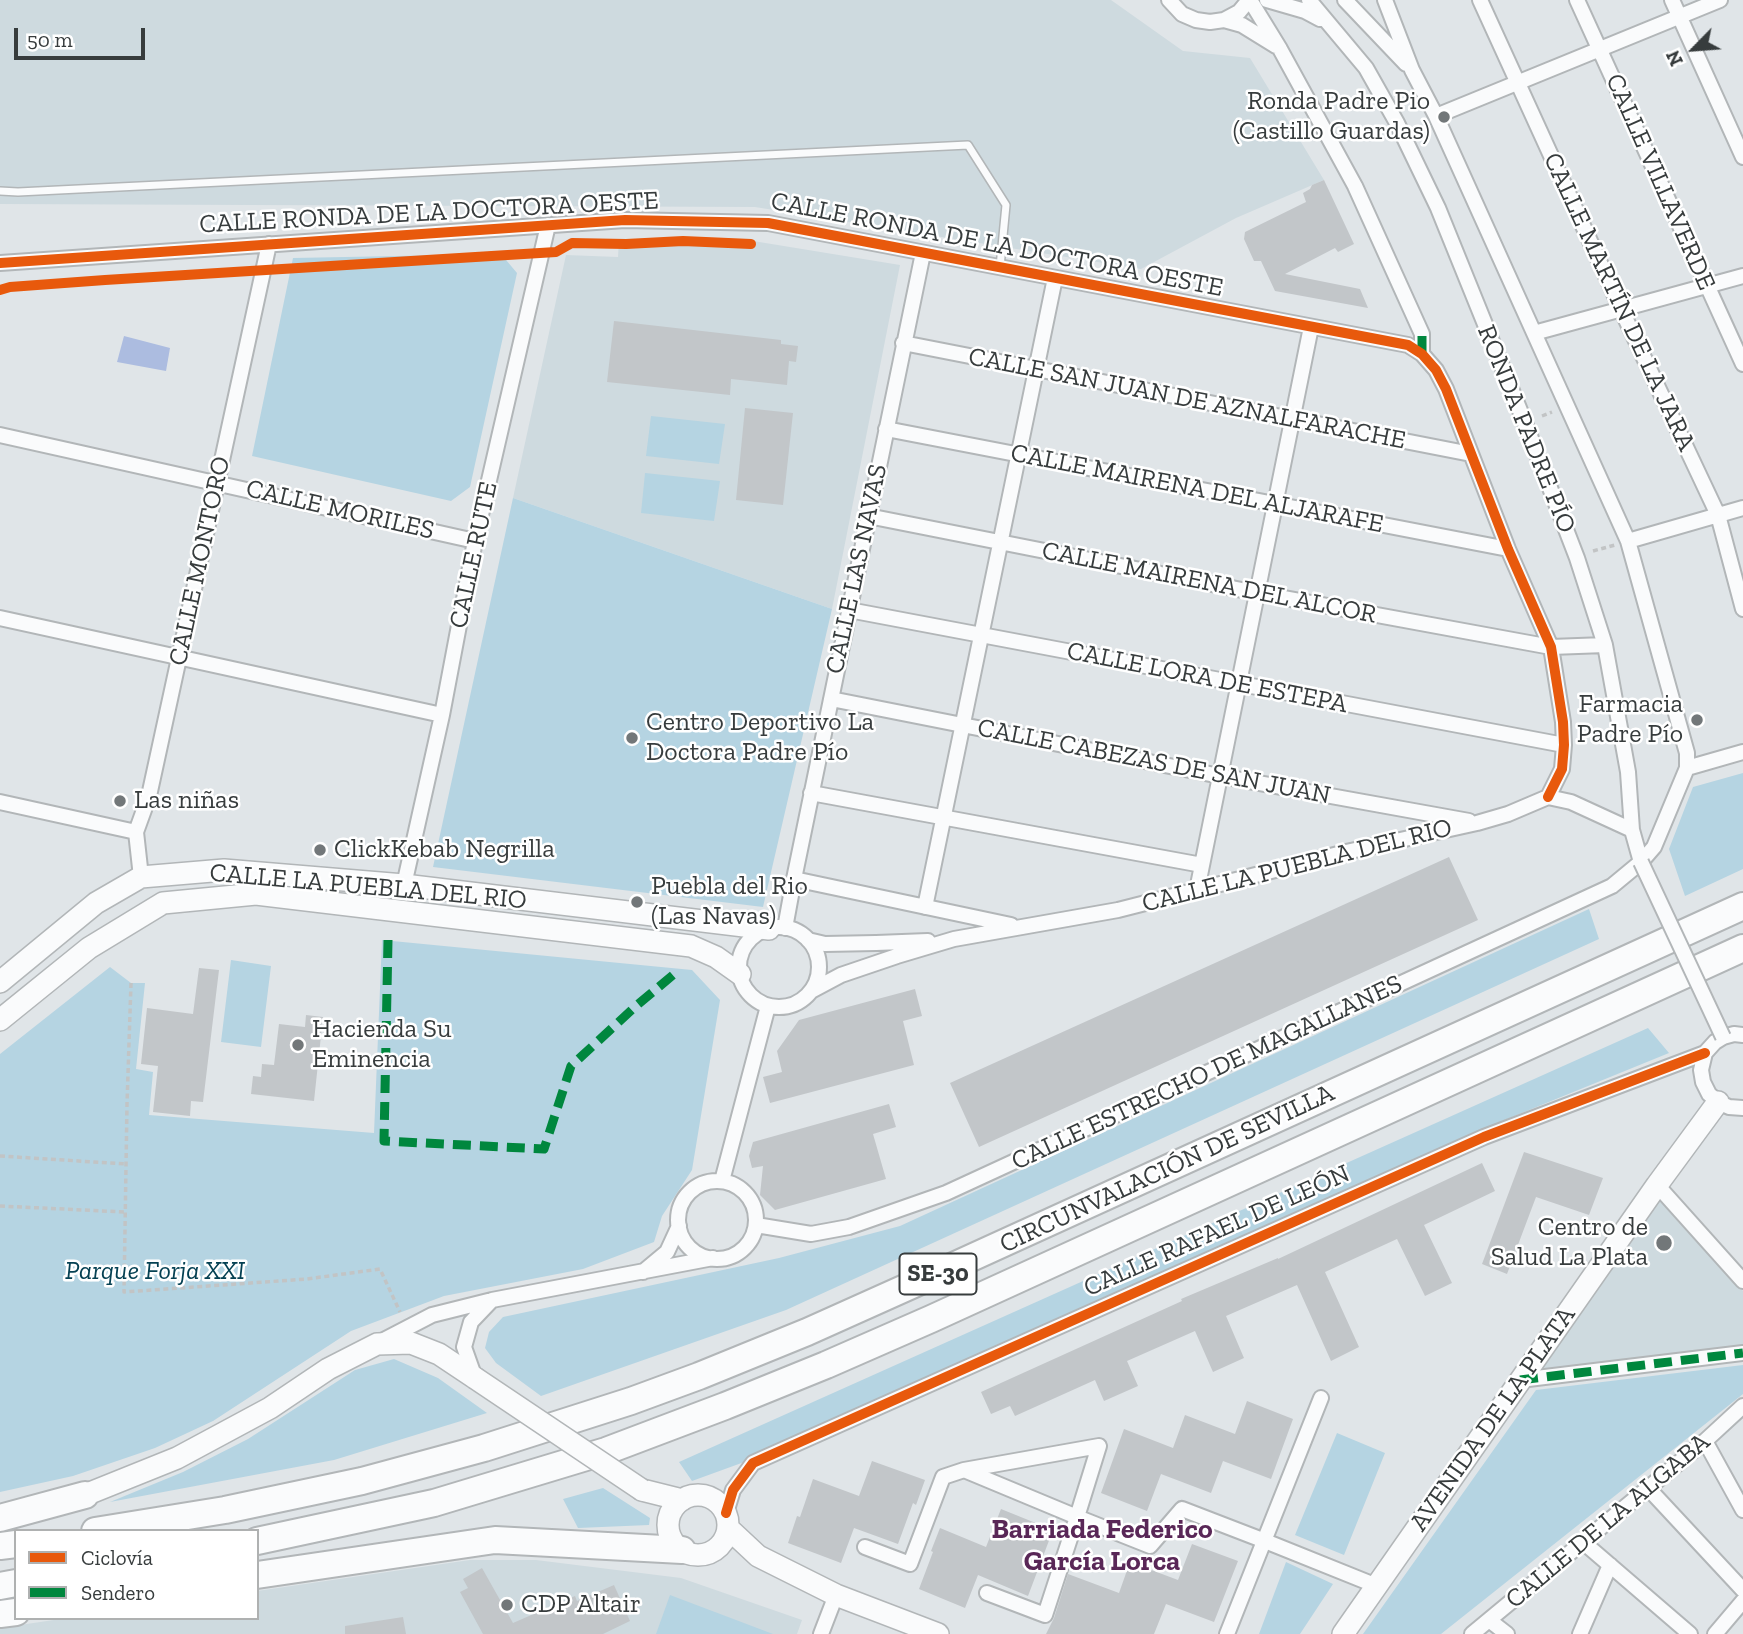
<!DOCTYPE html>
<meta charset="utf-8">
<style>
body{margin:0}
#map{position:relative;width:1743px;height:1634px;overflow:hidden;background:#e0e5e8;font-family:"Zilla Slab",serif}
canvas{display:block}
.legend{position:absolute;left:14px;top:1529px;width:245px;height:91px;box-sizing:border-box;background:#fff;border:2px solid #afb1b1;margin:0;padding:9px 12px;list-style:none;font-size:21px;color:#373c3d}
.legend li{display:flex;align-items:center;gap:14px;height:35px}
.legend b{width:35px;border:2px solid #afb1b1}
.north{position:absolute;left:1659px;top:14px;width:70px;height:70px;-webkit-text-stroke:5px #fff;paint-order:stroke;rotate:245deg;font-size:19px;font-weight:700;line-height:28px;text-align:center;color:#373c3d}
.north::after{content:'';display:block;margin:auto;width:24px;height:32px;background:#373c3d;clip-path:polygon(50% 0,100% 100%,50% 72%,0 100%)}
.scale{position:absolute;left:14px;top:28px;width:131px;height:32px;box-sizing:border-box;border:4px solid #373c3d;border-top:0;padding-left:9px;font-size:21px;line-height:24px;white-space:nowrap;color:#373c3d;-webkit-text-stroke:5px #fff;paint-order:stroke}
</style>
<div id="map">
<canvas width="1743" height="1634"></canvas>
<ul class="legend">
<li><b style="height:9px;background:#e8590c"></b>Ciclovía</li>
<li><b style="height:9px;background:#00873e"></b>Sendero</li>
</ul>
<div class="north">N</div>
<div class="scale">50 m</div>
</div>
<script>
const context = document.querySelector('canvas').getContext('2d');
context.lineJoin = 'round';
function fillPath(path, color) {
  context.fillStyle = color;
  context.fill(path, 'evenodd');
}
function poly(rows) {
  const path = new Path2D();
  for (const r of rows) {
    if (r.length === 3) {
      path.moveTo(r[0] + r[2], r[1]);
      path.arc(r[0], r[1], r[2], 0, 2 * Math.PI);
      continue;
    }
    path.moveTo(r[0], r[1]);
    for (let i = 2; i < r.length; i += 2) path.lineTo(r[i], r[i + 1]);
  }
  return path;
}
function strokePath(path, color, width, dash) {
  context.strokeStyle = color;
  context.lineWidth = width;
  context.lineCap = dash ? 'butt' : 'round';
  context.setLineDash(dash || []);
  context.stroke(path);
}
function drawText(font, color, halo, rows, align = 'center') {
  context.font = font + ' "Zilla Slab",serif';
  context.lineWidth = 5;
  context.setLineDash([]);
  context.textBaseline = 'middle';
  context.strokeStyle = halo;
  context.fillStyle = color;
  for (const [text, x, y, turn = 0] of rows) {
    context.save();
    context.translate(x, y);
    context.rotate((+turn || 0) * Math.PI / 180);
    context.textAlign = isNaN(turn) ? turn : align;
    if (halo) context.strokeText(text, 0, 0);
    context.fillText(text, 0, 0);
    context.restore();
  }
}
const built = poly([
 [0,0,1111,0,1183,51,1250,58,1324,180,1236,218,1141,269,755,207,0,204],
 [683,237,747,240,900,265,832,609,513,498,566,255,618,257,619,240],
 [1659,1195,1743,1291,1743,1345,1540,1372],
 [470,1560,536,1560,681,1578,802,1620,797,1634,0,1634,0,1628,67,1618,257,1618,257,1591]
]);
const green = poly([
 [501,254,517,273,470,487,451,501,252,456,293,258],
 [651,416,725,424,719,464,646,456],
 [645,473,720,481,714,521,641,513],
 [513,498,832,609,763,907,433,867],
 [1743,773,1743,869,1685,896,1669,849,1693,787],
 [1589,909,1599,939,786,1310,541,1396,496,1363,485,1348,489,1332,503,1317,779,1258,900,1226],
 [382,940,692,970,720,1000,692,1170,662,1216,654,1242,583,1269,444,1296,351,1331,213,1421,155,1448,73,1476,0,1492,0,1054,110,967,131,983,145,983,136,1069,153,1072,149,1115,374,1133],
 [231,960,271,966,261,1047,221,1042],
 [1648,1028,1669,1053,1485,1128,747,1461,692,1481,679,1462],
 [394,1359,438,1378,487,1413,334,1460,110,1502,183,1472,248,1439,355,1370],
 [1743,1365,1743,1394,1441,1634,1363,1634,1536,1390],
 [1337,1433,1385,1453,1344,1555,1295,1535],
 [603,1488,650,1518,649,1525,578,1528,563,1499],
 [1286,1562,1333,1584,1300,1634,1259,1634],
 [670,1595,773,1634,656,1634]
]);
const water = poly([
 [124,336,170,348,166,371,117,362]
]);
const building = poly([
 [1324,180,1354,244,1338,252,1335,248,1285,274,1360,289,1368,308,1275,291,1261,261,1254,261,1244,239,1245,232,1306,202,1303,193,1310,189,1312,185],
 [614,321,781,340,781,344,798,346,796,362,789,361,787,385,731,379,730,395,607,382],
 [745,408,793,413,783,505,736,500],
 [1449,857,1478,920,979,1147,950,1083],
 [199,968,219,970,203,1102,191,1101,190,1116,153,1112,158,1066,141,1064,147,1008,193,1014],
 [915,989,922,1016,903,1021,914,1065,770,1103,763,1077,782,1072,777,1051,799,1020],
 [306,1015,323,1017,314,1101,251,1094,253,1076,261,1077,262,1064,274,1065,279,1024,305,1027],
 [889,1104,896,1127,873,1134,886,1179,775,1210,760,1195,763,1166,752,1168,749,1156,753,1142],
 [1524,1152,1603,1178,1589,1215,1536,1197,1507,1274,1482,1264],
 [1482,1163,1495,1191,1424,1225,1452,1283,1425,1296,1397,1239,1325,1272,1359,1347,1331,1361,1297,1285,1226,1316,1244,1358,1213,1372,1195,1331,1127,1361,1138,1386,1104,1401,1095,1380,1015,1416,1010,1406,991,1414,981,1392,1182,1301,1181,1299,1278,1258,1278,1259],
 [1247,1401,1293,1419,1271,1479,1223,1461,1211,1493,1161,1474,1147,1511,1101,1493,1124,1429,1173,1448,1185,1415,1235,1434],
 [872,1461,925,1480,916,1505,913,1503,898,1544,854,1528,841,1563,788,1543,797,1516,800,1517,813,1479,859,1496],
 [1001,1509,1053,1530,1028,1596,978,1575,965,1608,919,1589,933,1552,931,1551,940,1528,986,1547],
 [1192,1544,1238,1561,1214,1622,1166,1604,1154,1634,1046,1634,1054,1618,1068,1574,1119,1593,1130,1562,1178,1580],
 [482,1568,513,1623,575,1596,577,1601,614,1585,630,1621,603,1634,483,1634,460,1592,468,1588,463,1579],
 [403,1617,406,1634,345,1634,345,1626]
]);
const path = poly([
 [1542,416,1552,412],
 [1593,551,1615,545],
 [131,983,127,1104,124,1292,307,1279,380,1269,400,1312],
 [0,1156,126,1164],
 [0,1206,125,1212]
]);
const lane = poly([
 [0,191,18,192,968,145,1006,205,1000,267]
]);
const street = poly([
 [1169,0,1182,14,1196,20,1210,22,1224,20,1239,12,1249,0],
 [1250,0,1280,49,1355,186,1422,334,1422,354],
 [1267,0,1305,11,1320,19],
 [1309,0,1366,68,1397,123,1438,208,1525,423,1577,558,1605,645,1628,772,1632,830,1641,862],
 [1345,0,1406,64],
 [1480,0,1621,309,1718,515,1743,609],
 [1577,0,1743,364],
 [1672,0,1743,157],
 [1224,20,1242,25,1276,46],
 [1436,116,1720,0],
 [0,263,625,220,768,223,1408,345,1422,354,1436,370,1446,389,1508,549,1551,647,1563,722,1564,745,1562,769,1548,797],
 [1534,333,1743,276],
 [903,343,1471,454],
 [886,429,1508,549],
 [0,435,475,541],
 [868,516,1257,593,1551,647,1605,645],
 [1628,541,1743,508],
 [849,610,1564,745],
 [0,618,442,715],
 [831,699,1220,776,1469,821],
 [1687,768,1743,752],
 [811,793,1202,865],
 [0,802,136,832],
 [141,877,136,832,149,796,269,244],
 [794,879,1011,925],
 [404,885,442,715,475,541,548,225],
 [1197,890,1311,327],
 [925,907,1055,278],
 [779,967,40],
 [785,928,794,879,923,253],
 [808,940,825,944,876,943,928,941],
 [811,991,841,975,897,956,954,939,1118,910,1346,852,1477,823,1508,814,1548,797,1571,802,1632,830],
 [1743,1035,1734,1034,1723,1037,1715,1042,1705,1053,1701,1070,1703,1082,1709,1094,1718,1102,1729,1107,1743,1108],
 [722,1181,768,1006],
 [717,1220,39],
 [1657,1185,1743,1281],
 [756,1225,811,1234,849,1227,946,1193,1612,886,1641,862,1654,847,1687,768,1687,753,1628,541,1436,116,1412,70,1385,0],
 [643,1272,667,1252,679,1226],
 [380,1342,432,1315,492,1300,713,1258],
 [475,1378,464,1347,471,1322,492,1300],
 [1520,1380,1743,1353],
 [1705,1441,1743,1510],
 [1648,1488,1743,1590],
 [726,1513,733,1490,753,1463,1484,1137,1705,1053],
 [1583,1542,1690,1634],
 [865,1547,910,1564,943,1477,964,1470,1099,1446,1077,1517,964,1470],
 [987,1593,1045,1615,1077,1517,1150,1546,1182,1509,1265,1541,1377,1586],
 [1489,1620,1507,1634],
 [821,1634,836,1595],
 [1227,1634,1321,1398],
 [1472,1634,1705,1441,1743,1406],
 [1580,1634,1610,1565],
 [1715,1634,1743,1601]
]);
const secondary = poly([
 [0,982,96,903,141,877,224,870,404,885,769,929],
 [0,1020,89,948,163,903,256,894,691,946,716,957,740,974],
 [642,1490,682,1500],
 [85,1495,177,1458,270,1408,328,1369,377,1344,411,1343,439,1354,475,1378],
 [698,1525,30],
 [728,1528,758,1556,836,1595,938,1634],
 [1343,1634,1657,1185,1718,1102]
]);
const highway = poly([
 [0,1518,85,1495],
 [95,1531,225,1510,362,1481,484,1448,631,1401,699,1376,807,1332,914,1284,1743,906],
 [257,1541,434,1503,606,1451,725,1406,826,1365,931,1319,1743,948],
 [0,1546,16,1544],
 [257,1575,495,1540,682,1550],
 [0,1586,16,1583],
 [0,1614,16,1612]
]);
const streetBridge = poly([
 [1641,862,1723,1037]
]);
const secondaryBridge = poly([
 [475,1378,642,1490]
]);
const quiet = poly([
 [1422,354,1422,334],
 [388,940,384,1141,544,1149,571,1066,636,1006,679,970],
 [1520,1380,1743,1353]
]);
const cycleway = poly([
 [0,263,625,220,768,223,1408,345,1422,354,1436,370,1446,389,1508,549,1551,647,1563,722,1564,745,1562,769,1548,797],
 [0,290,10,287,105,280,556,252,572,243,626,244,683,241,751,244],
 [726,1513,733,1490,753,1463,1484,1137,1705,1053]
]);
const markers = [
 [1444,117,7,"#727779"],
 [1697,720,7,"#727779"],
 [632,738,7,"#727779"],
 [120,801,7,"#727779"],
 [320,850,7,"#727779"],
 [637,902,7,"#727779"],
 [298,1045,7,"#727779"],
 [1664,1243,9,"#727779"],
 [507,1605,7,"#727779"]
];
const shields = [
 [938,1274,77]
];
const shieldNames = [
 ["SE-30",938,1274]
];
const poiNames = [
 ["Ronda Padre Pio",1430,102,"right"],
 ["(Castillo Guardas)",1430,132,"right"],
 ["Farmacia",1683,705,"right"],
 ["Padre Pío",1683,735,"right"],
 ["Centro Deportivo La",646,723],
 ["Doctora Padre Pío",646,753],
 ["Las niñas",134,801],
 ["ClickKebab Negrilla",334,850],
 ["Puebla del Rio",651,887],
 ["(Las Navas)",651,917],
 ["Hacienda Su",312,1030],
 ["Eminencia",312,1060],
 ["Centro de",1648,1228,"right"],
 ["Salud La Plata",1648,1258,"right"],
 ["CDP Altair",521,1605]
];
const streetNames = [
 ["CALLE VILLAVERDE",1660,182,66],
 ["CALLE RONDA DE LA DOCTORA OESTE",429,213,-3],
 ["CALLE RONDA DE LA DOCTORA OESTE",997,245,11],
 ["CALLE MARTÍN DE LA JARA",1619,302,65],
 ["CALLE SAN JUAN DE AZNALFARACHE",1187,399,11],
 ["RONDA PADRE PÍO",1526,429,68],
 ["CALLE MAIRENA DEL ALJARAFE",1197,489,11],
 ["CALLE MORILES",340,510,13],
 ["CALLE RUTE",474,555,-78],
 ["CALLE MONTORO",200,561,-78],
 ["CALLE LAS NAVAS",857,569,-78],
 ["CALLE MAIRENA DEL ALCOR",1209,583,11],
 ["CALLE LORA DE ESTEPA",1207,678,11],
 ["CALLE CABEZAS DE SAN JUAN",1154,762,11],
 ["CALLE LA PUEBLA DEL RIO",1297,866,-14],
 ["CALLE LA PUEBLA DEL RIO",368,887,5],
 ["CALLE ESTRECHO DE MAGALLANES",1207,1073,-25],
 ["CIRCUNVALACIÓN DE SEVILLA",1167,1169,-25],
 ["CALLE RAFAEL DE LEÓN",1217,1231,-24],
 ["AVENIDA DE LA PLATA",1493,1419,-55],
 ["CALLE DE LA ALGABA",1608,1521,-40]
];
const parkNames = [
 ["Parque Forja XXI",155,1272]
];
const neighbourhoodNames = [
 ["Barriada Federico",1102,1530],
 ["García Lorca",1102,1562]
];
fillPath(built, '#cedadf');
fillPath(green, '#b5d4e2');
fillPath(water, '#acbce0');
fillPath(building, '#c2c6c9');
strokePath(lane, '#b2b6b8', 10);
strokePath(street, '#b2b6b8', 18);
strokePath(secondary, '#b2b6b8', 24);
strokePath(highway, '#b2b6b8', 30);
strokePath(path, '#c2c4c5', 3.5, [5, 3.5]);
strokePath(lane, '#fafbfc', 7);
strokePath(street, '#fafbfc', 14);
strokePath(secondary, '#fafbfc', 21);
strokePath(highway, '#fafbfc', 26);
strokePath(streetBridge, '#b2b6b8', 18, []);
strokePath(secondaryBridge, '#b2b6b8', 24, []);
strokePath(streetBridge, '#fafbfc', 14);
strokePath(secondaryBridge, '#fafbfc', 21);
strokePath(quiet, '#00873e', 9, [18, 9]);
strokePath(cycleway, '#e8590c', 10);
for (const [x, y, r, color] of markers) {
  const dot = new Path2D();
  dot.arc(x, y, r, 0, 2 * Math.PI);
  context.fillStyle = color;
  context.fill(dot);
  strokePath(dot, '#fff', 2.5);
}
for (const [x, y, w] of shields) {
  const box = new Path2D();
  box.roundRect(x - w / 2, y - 20.5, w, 41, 5);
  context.fillStyle = '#fff';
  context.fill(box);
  strokePath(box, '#373c3d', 2);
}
drawText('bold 24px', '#373c3d', null, shieldNames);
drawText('26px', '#373c3d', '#fff', poiNames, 'left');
drawText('26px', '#373c3d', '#fff', streetNames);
drawText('italic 26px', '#054153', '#fff', parkNames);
drawText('bold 28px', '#592757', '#fff', neighbourhoodNames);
</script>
